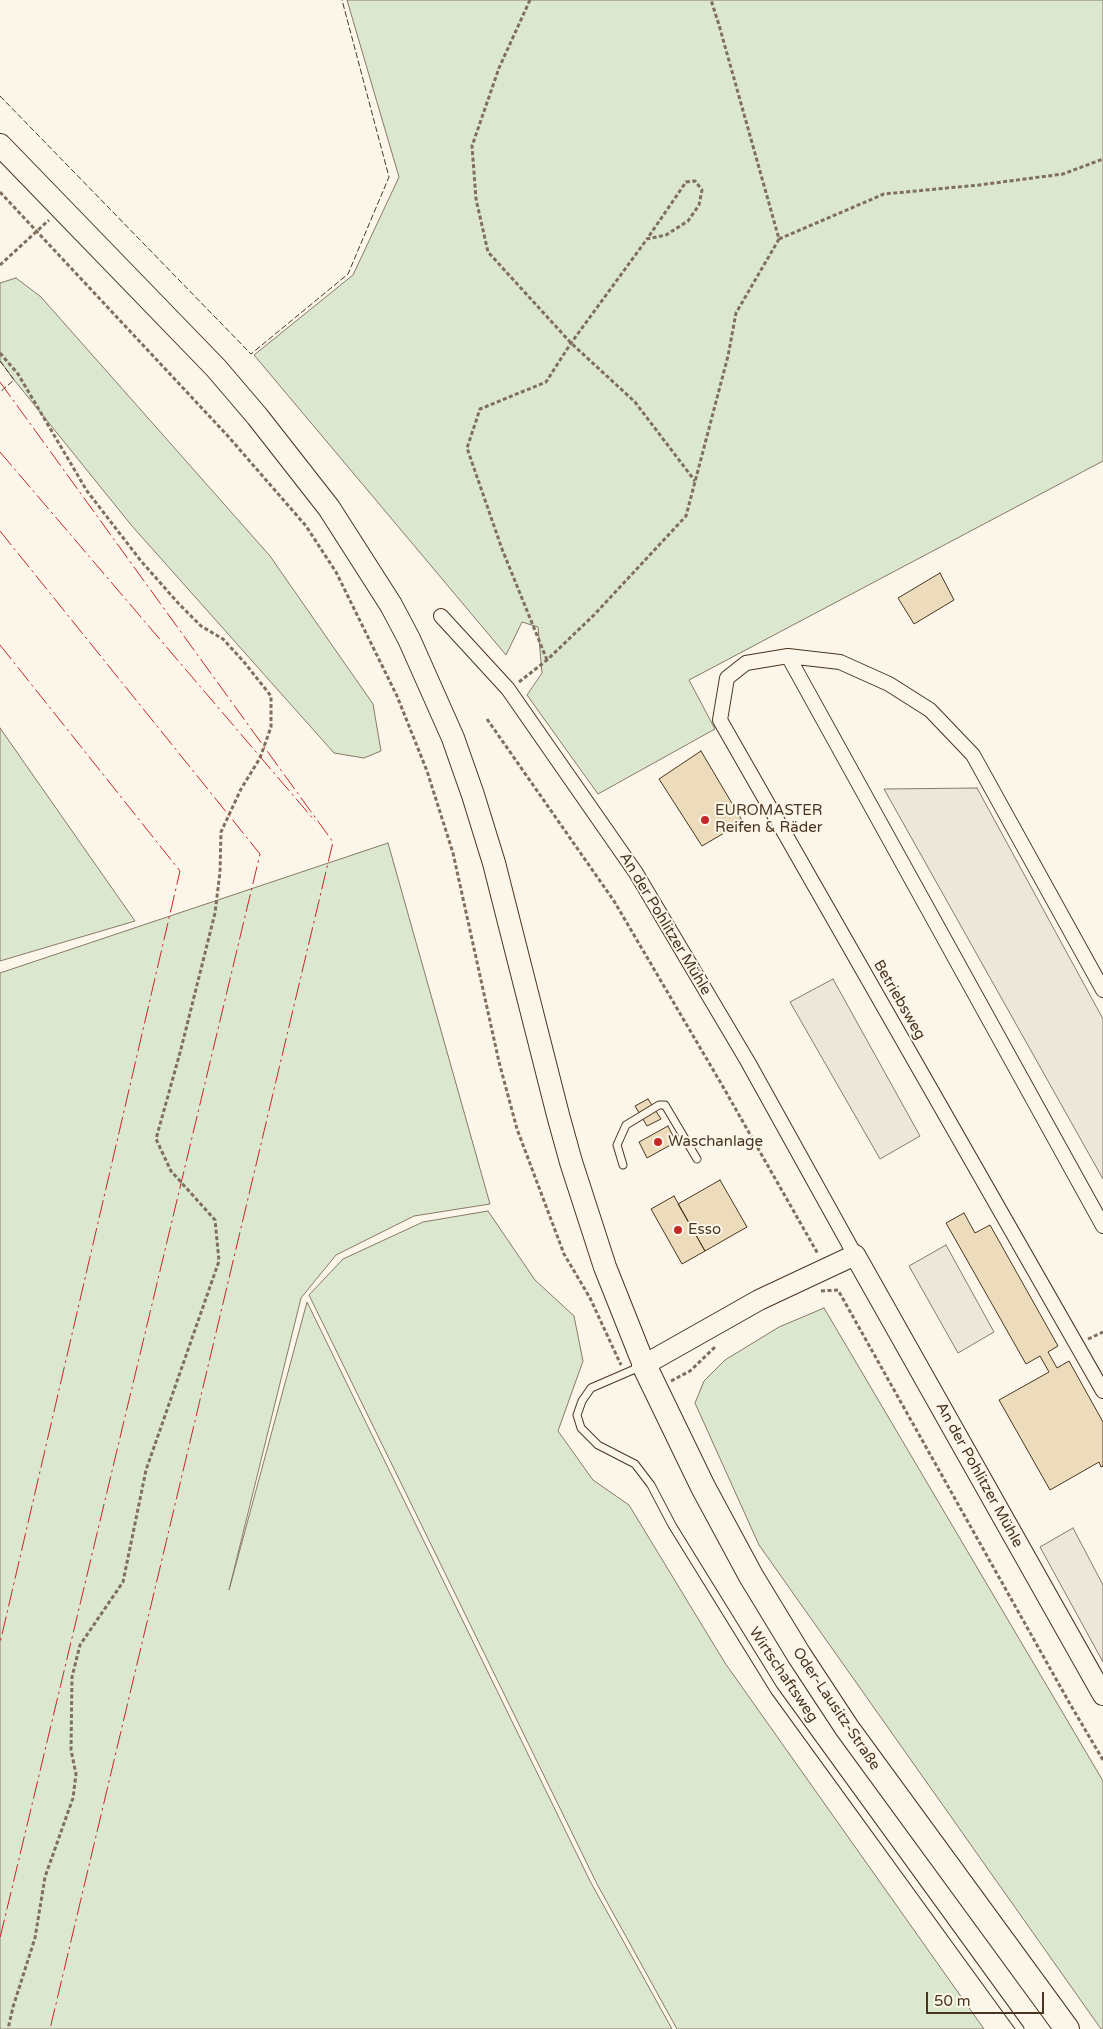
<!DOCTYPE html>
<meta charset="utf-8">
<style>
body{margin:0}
#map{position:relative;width:1103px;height:2029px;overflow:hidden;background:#fbf6e9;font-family:"Varela Round",sans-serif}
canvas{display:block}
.scale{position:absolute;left:926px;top:1992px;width:118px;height:22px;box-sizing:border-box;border:2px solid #4a3520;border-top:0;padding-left:6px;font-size:15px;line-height:18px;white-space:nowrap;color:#4a3520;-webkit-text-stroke:4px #fbf6e9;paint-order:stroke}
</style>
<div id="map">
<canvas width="1103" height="2029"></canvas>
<div class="scale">50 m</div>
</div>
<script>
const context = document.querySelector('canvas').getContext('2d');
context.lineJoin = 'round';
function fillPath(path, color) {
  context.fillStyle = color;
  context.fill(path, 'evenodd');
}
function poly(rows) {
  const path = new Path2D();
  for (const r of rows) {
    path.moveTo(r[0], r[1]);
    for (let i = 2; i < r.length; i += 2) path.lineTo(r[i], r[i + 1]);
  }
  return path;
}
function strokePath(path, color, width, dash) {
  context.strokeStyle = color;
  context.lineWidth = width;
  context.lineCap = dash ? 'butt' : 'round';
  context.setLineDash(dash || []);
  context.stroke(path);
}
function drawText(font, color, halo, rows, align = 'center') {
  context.font = font + ' "Varela Round",sans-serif';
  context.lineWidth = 4;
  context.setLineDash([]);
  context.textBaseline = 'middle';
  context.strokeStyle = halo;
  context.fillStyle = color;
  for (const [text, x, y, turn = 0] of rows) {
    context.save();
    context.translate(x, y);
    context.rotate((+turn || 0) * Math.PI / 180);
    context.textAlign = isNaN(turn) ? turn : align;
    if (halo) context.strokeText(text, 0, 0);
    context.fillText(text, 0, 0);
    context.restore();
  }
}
const green = poly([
 [347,0,1103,0,1103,461,689,680,715,729,598,794,527,695,542,673,538,627,522,622,506,655,254,355,353,275,399,177,347,0],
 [16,278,41,297,270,556,373,704,381,751,364,758,334,753,132,526,15,381,0,361,0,283,16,278],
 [0,728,135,921,0,961,0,728],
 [388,843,490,1204,414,1216,336,1255,301,1298,229,1590,307,1302,590,1881,672,2029,0,2029,0,973,388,843],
 [488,1211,535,1280,574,1316,583,1361,558,1431,593,1480,629,1505,725,1663,984,2029,677,2029,597,1884,309,1295,343,1259,423,1222,488,1211],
 [824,1308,1103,1781,1103,2029,1101,2029,759,1545,695,1403,704,1381,725,1360,779,1327,824,1308]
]);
const parking = poly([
 [977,788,1103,1019,1103,1179,884,789,977,788],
 [833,979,920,1136,880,1159,790,1002,833,979],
 [946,1245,994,1332,958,1353,909,1266,946,1245],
 [1073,1528,1103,1585,1103,1662,1040,1547,1073,1528]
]);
const building = poly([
 [940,573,954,600,914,624,898,598,940,573],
 [701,751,743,822,702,846,659,779,701,751],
 [648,1099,661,1119,647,1126,635,1106,648,1099],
 [668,1126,676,1142,647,1158,639,1142,668,1126],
 [720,1180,747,1227,705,1251,678,1204,720,1180],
 [674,1196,705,1251,682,1264,651,1209,674,1196],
 [964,1213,975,1233,990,1225,1058,1346,1048,1352,1057,1368,1069,1361,1103,1422,1103,1466,1101,1467,1099,1462,1050,1490,999,1400,1049,1372,1040,1356,1026,1364,946,1223,964,1213]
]);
const path = poly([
 [530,0,499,68,472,146,476,199,488,252,571,343,635,402,695,481],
 [0,192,227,435,306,526,336,572,397,696,427,771,453,853,499,1062,517,1129,564,1254,590,1298,621,1365],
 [779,239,884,194,979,185,1063,174,1103,159],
 [0,265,49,220],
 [0,353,18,374,87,491,141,561,179,604,201,626,223,639,244,662,271,696,271,727,260,758,241,789,221,832,220,872,215,913,181,1049,156,1139,171,1171,215,1220,219,1261,146,1470,123,1582,80,1645,72,1677,71,1750,76,1774,73,1798,45,1877,35,1938,13,2007,8,2029],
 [547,660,502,549,467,448,480,409,546,382,571,343,647,239,666,235,688,221,699,205,702,190,695,181,686,182,647,239],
 [519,682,547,660,594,615,686,516,728,356,736,313,779,239,719,25,711,0],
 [487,719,614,901,722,1085,818,1254],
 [821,1291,838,1290,1070,1704,1103,1760],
 [1088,1339,1103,1332],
 [671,1381,690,1371,715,1347]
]);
const service = poly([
 [623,1165,617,1145,626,1125,659,1105,665,1105,697,1159],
 [642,1366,591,1388,582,1401,577,1415,581,1428,598,1445,635,1464,651,1485,672,1525,774,1690,1020,2029]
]);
const minor = poly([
 [441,616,508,689,636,873,748,1062,855,1255],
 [788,656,1103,1226],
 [1103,990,973,755,930,710,889,684,840,662,788,656,746,663,727,678,720,720,1103,1391]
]);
const secondary = poly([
 [644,1365,759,1300,855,1255,1103,1695]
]);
const primary = poly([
 [0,145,216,368,257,416,329,508,391,605,409,639,453,738,473,795,494,863,558,1115,571,1162,605,1267,644,1365]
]);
const trunk = poly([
 [644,1365,703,1487,751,1576,799,1655,847,1728,1067,2029]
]);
const fence = poly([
 [0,96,251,354,348,274,389,177,342,0],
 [0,361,14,380,0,392]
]);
const power = poly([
 [0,382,333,842,50,2029],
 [0,452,315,821],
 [0,531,260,854,0,1938],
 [0,645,180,871,0,1643]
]);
const markers = [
 [705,820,5,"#c62828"],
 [658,1142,5,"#c62828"],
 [678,1230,5,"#c62828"]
];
const poiNames = [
 ["EUROMASTER",715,811],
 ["Reifen & Räder",715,828],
 ["Waschanlage",668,1142],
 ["Esso",688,1230]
];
const streetNames = [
 ["An der Pohlitzer Mühle",665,924,59],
 ["Betriebsweg",899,1000,60],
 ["An der Pohlitzer Mühle",979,1475,61],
 ["Wirtschaftsweg",783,1675,56],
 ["Oder-Lausitz-Straße",836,1709,56]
];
fillPath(green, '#dce7d0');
strokePath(green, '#887966', 1);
fillPath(parking, '#ede7d9');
strokePath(parking, '#887966', 1);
fillPath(building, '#ecdcbc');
strokePath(building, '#4a3520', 1);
strokePath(service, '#4a3520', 9);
strokePath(minor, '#4a3520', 16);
strokePath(secondary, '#4a3520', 22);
strokePath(primary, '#4a3520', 24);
strokePath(trunk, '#4a3520', 26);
strokePath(path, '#7f6f5c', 3, [4, 2.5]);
strokePath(service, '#fbf6e9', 7);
strokePath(minor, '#fbf6e9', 14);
strokePath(secondary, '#fbf6e9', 20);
strokePath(primary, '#fbf6e9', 22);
strokePath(trunk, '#fbf6e9', 24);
strokePath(fence, '#4a3520', 1, [6, 2.5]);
strokePath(power, '#c62828', 1, [18, 4, 2.5, 4]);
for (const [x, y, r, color] of markers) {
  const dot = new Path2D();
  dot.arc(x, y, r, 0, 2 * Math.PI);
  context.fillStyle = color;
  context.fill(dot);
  strokePath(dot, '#fbf6e9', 2);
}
drawText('15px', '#4a3520', '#fbf6e9', poiNames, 'left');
drawText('15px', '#4a3520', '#fbf6e9', streetNames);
</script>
